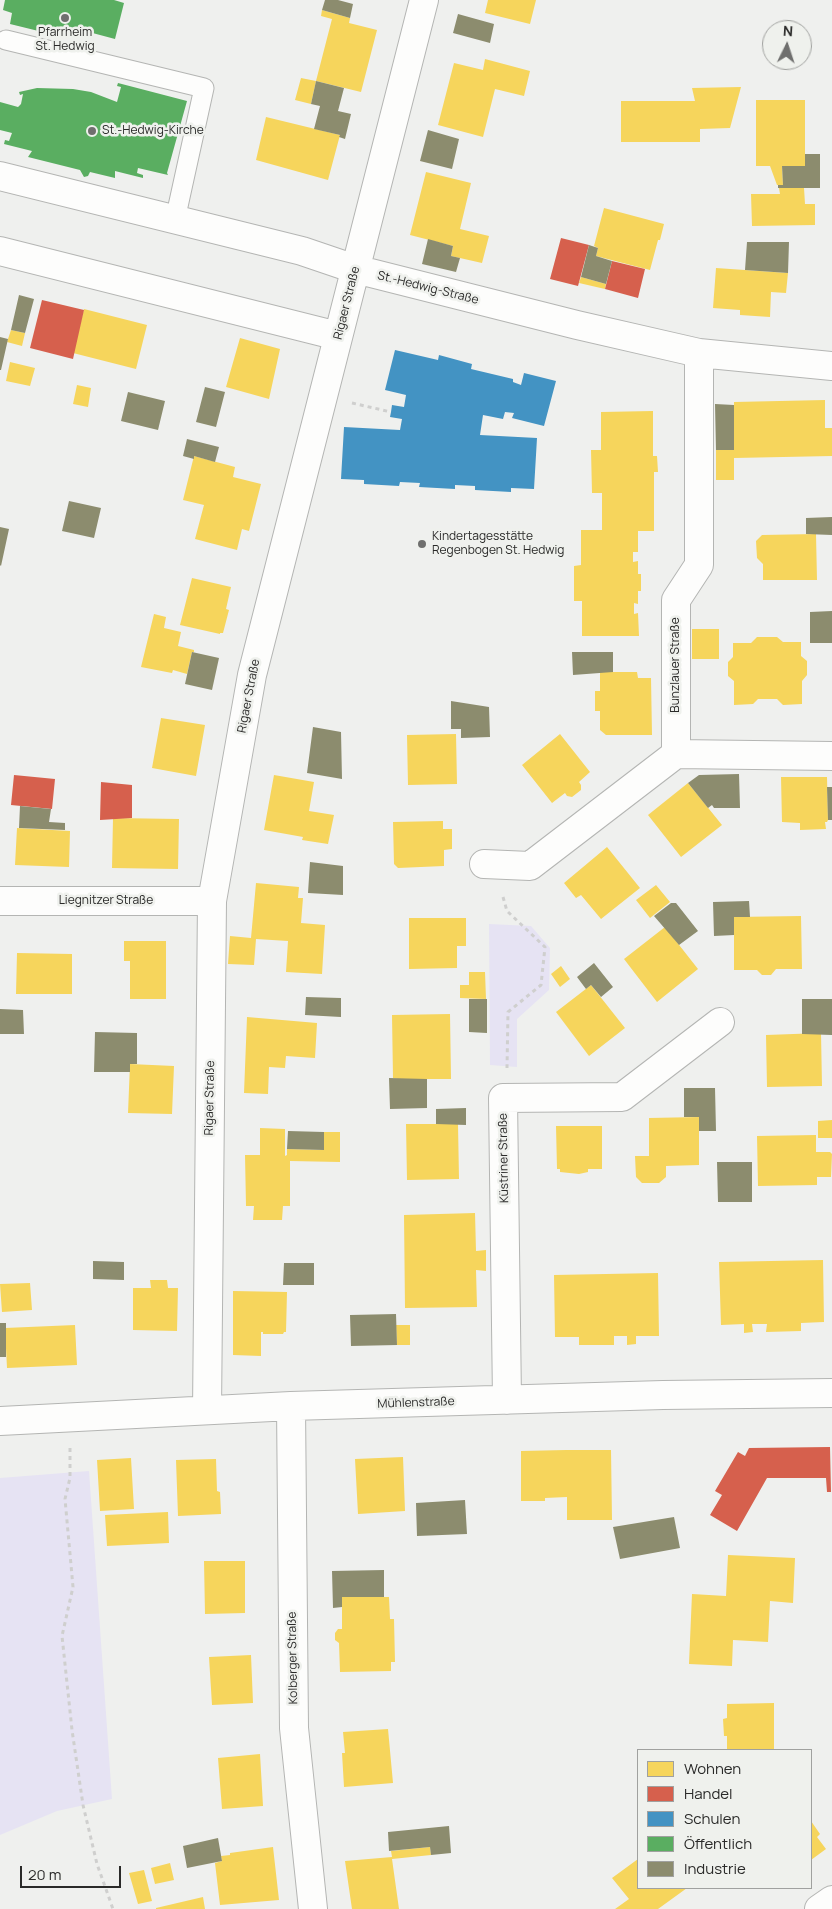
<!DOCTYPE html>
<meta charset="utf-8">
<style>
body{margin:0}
#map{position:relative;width:832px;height:1909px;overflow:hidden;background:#eff0ee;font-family:Manrope,sans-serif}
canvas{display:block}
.legend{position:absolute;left:637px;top:1749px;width:175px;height:140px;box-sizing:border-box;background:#eff1ed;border:1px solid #a0a19f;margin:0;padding:6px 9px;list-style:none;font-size:15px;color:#2a2a29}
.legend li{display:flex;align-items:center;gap:10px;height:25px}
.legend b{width:25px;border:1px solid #a0a19f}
.north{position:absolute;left:762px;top:20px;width:50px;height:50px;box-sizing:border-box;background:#eff1ed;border:1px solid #a0a19f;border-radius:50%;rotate:4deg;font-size:14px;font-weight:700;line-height:20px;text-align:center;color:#2a2a29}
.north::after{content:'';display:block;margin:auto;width:18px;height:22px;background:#6f6f6e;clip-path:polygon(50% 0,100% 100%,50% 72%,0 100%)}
.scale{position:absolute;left:20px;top:1866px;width:101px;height:22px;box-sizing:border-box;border:2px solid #2a2a29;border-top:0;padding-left:6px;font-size:15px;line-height:18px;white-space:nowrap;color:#2a2a29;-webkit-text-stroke:4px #eff1ed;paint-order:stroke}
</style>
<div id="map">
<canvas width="832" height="1909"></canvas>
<ul class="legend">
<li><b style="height:14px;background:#f6d55c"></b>Wohnen</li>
<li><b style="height:14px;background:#d6604d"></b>Handel</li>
<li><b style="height:14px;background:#4393c3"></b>Schulen</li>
<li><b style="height:14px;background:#5aae61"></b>Öffentlich</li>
<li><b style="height:14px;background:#8c8c6e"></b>Industrie</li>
</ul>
<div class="north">N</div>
<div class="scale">20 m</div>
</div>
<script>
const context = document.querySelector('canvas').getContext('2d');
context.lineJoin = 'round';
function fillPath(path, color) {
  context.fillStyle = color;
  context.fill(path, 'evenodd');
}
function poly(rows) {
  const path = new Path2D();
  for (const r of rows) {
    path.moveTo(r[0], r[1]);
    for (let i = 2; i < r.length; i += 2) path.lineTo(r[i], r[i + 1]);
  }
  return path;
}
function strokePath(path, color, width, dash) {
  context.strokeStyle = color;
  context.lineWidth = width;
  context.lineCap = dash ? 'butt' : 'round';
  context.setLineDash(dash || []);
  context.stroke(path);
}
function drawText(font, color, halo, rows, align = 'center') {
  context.font = font + ' Manrope,sans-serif';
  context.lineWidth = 5;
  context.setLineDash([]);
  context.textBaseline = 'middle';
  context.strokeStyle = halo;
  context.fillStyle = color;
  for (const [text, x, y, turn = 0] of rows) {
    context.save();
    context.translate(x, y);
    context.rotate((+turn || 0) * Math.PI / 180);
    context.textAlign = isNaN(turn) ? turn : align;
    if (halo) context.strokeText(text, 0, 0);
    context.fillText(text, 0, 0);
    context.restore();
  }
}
const green = poly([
 [489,924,531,926,550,948,549,990,517,1019,517,1067,490,1065],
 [89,1471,112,1799,57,1811,0,1835,0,1478]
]);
const homes = poly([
 [488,0,536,0,530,24,485,13],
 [322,10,350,18,349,23,377,30,361,92,316,81,332,19,321,16],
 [485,59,530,71,524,96,495,89,483,137,438,125,454,63,483,70],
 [301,78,316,81,311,104,295,100],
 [741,87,730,128,700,129,700,142,621,142,621,101,695,101,692,88],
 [756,100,805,100,805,166,782,166,783,185,777,185,770,166,756,166],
 [266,117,340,135,328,180,256,160],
 [426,172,471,183,460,229,489,236,482,263,451,256,453,246,410,235],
 [779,188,804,188,805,204,815,204,815,225,752,226,751,194,780,194],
 [604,208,664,224,660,240,658,240,650,270,596,256,598,248,594,246],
 [716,268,788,273,786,293,771,292,770,317,740,315,740,310,713,308],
 [581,277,606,284,605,289,579,283],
 [84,309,147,325,136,369,73,353],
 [11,330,25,333,22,346,7,342],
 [240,338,280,349,269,399,226,387],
 [10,362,35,368,30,386,6,381],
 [77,385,91,388,88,407,73,404],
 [825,400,825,428,832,428,832,456,734,458,734,480,716,480,716,450,734,450,734,402],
 [653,411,653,456,657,456,658,472,654,472,654,531,638,531,638,552,633,552,633,562,638,561,638,574,641,574,641,591,638,591,638,604,634,603,634,614,638,613,639,636,582,636,582,601,574,601,574,566,581,565,581,530,602,530,602,493,592,493,591,450,601,450,601,412],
 [194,456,235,467,233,477,261,484,249,531,242,529,237,550,195,539,204,505,183,500],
 [816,534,817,580,763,580,763,564,757,558,756,541,762,535],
 [192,578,231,587,226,609,229,610,223,633,220,633,220,634,180,625],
 [154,614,166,617,164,628,181,632,178,646,194,650,194,652,192,652,187,674,173,670,172,673,141,667],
 [692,629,719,629,719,659,692,659],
 [757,637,777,637,783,642,801,642,801,656,807,661,807,675,802,681,802,704,783,705,777,699,758,699,753,704,734,705,734,681,728,676,728,662,733,657,733,643,751,643],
 [600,672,637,672,638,678,651,678,652,735,606,735,600,730,600,711,595,711,595,691,600,691],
 [161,718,205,725,196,776,152,768],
 [456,734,457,784,408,785,407,735],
 [560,734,590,772,579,782,581,785,581,790,572,797,567,796,565,793,552,803,522,765],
 [274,775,314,782,309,811,334,815,328,844,302,840,303,837,264,830],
 [781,777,827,777,828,820,827,822,825,822,826,829,800,830,800,823,782,822],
 [688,783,722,825,681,857,648,815],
 [113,818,179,819,178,869,112,868],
 [443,821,443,829,452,829,452,849,444,850,444,866,398,868,394,864,393,822],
 [17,828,70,831,69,867,15,865],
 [607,847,640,888,601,919,581,895,576,898,564,883],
 [256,883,299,887,298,898,303,898,301,923,325,925,322,974,286,972,288,941,256,939,254,965,228,964,230,936,251,938],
 [656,885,670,902,650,918,636,900],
 [801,916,802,969,776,969,771,975,762,975,757,970,734,970,734,917],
 [409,918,466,918,466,946,457,946,457,968,409,969],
 [665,927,698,969,657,1002,624,959],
 [124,941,166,941,166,999,130,999,130,961,124,961],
 [17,953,72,954,72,994,16,994],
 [561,966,570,979,560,987,551,974],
 [469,972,485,972,486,999,460,998,460,985,469,985],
 [591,985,625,1028,589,1056,556,1012],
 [450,1014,451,1079,398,1079,393,1078,392,1015],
 [247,1017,317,1023,315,1058,286,1056,285,1068,269,1067,268,1094,244,1093],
 [821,1033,822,1086,767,1087,766,1035],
 [130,1064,174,1066,172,1114,128,1113],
 [699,1117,699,1165,666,1166,666,1177,659,1183,642,1183,636,1177,635,1156,649,1156,649,1118],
 [832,1120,832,1138,818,1138,818,1121],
 [406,1124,458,1124,459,1179,407,1180],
 [556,1126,602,1126,602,1169,588,1169,588,1172,579,1174,560,1172,560,1169,557,1169],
 [260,1128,285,1129,285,1156,287,1155,287,1149,324,1150,324,1132,340,1132,340,1162,290,1161,290,1206,283,1206,282,1220,253,1220,254,1206,246,1206,245,1155,260,1155],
 [816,1135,816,1152,830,1152,832,1154,831,1177,817,1177,817,1185,758,1186,757,1136],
 [475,1213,476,1251,486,1250,486,1271,476,1270,477,1307,405,1308,404,1215],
 [823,1260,824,1322,801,1323,801,1331,766,1332,767,1324,752,1324,753,1332,744,1333,744,1324,721,1325,719,1262],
 [658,1273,659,1336,636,1336,636,1344,627,1345,627,1336,614,1336,614,1345,579,1345,579,1337,555,1337,554,1275],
 [150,1280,167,1280,168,1288,178,1288,177,1331,133,1330,133,1288,151,1288],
 [30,1283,32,1310,2,1312,0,1284],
 [233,1291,287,1292,286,1332,284,1332,283,1334,263,1334,263,1332,261,1332,261,1356,233,1355],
 [75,1325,77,1365,7,1368,5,1328],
 [396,1325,410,1325,410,1345,397,1345],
 [566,1450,611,1450,612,1520,567,1520,567,1497,545,1498,545,1501,521,1501,521,1451],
 [403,1457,405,1511,358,1514,355,1459],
 [131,1458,134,1509,100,1511,97,1460],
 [216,1459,217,1491,220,1492,221,1514,178,1516,176,1460],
 [168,1512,169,1543,107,1546,105,1515],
 [728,1555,795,1558,793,1603,770,1601,768,1642,733,1640,732,1666,689,1664,692,1594,726,1596],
 [204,1561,245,1561,245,1613,205,1614],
 [342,1597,389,1597,390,1619,394,1619,395,1662,391,1662,391,1671,340,1672,339,1643,335,1640,335,1633,338,1629,342,1629],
 [251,1655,253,1703,212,1705,209,1657],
 [774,1703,774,1750,727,1750,727,1736,724,1736,723,1719,727,1718,727,1704],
 [388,1729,393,1783,344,1787,342,1753,345,1753,343,1732],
 [260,1754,263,1806,222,1809,218,1758],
 [811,1821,820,1834,817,1837,826,1849,811,1860],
 [273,1847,279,1900,220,1905,215,1863,222,1861,221,1856,230,1855,230,1853],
 [430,1847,431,1855,392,1859,399,1909,352,1909,345,1861,392,1857,391,1851],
 [638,1859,638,1888,687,1888,658,1909,615,1909,629,1899,612,1878],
 [170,1863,174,1880,155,1884,151,1868],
 [144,1870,152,1901,138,1904,129,1873],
 [203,1897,205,1909,156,1909,156,1908]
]);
const shops = poly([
 [561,238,589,245,578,286,550,279],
 [612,261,645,269,638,298,605,289],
 [42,300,84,310,73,359,30,348],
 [14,775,55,779,52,809,11,805],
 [101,782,132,785,132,818,100,820],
 [830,1447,831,1492,827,1492,826,1478,767,1478,737,1531,710,1515,722,1495,715,1491,738,1452,745,1456,749,1448]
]);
const schools = poly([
 [395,350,438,360,439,355,472,364,471,369,513,379,513,382,521,385,524,373,556,381,544,426,512,418,514,413,505,412,503,419,483,415,480,435,537,438,534,489,511,488,511,492,475,490,475,486,455,485,455,489,419,487,420,483,400,482,399,486,364,484,364,480,341,479,344,427,400,430,402,419,390,417,391,412,392,405,404,407,406,395,385,390]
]);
const public = poly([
 [5,0,114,0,124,3,115,39,70,27,67,38,10,24,12,13,3,10],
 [118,83,187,101,167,173,168,175,138,168,137,173,143,175,143,178,115,171,115,178,90,172,88,176,84,177,80,170,28,157,32,151,4,144,5,140,9,141,12,133,0,130,0,102,18,107,21,104,23,94,20,95,19,92,37,88,73,89,91,92,117,102,121,87,117,86]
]);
const industry = poly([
 [325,0,338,0,353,4,350,18,322,10],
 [458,14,494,24,490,43,453,33],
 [316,81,344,88,338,111,351,114,345,139,339,137,340,135,314,129,320,106,311,104],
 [428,130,459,139,452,169,420,161],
 [805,154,820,154,820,188,778,188,778,185,783,185,782,166,805,166],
 [428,239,453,246,451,256,460,258,456,272,422,264],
 [747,242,789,242,788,273,745,270],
 [589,245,598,248,596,256,612,261,606,284,581,277],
 [19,295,34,299,25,333,11,330],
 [0,337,8,339,1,370,0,370],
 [205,387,225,392,216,427,196,422],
 [128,392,165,401,158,430,121,421],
 [715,404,734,405,734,450,716,450],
 [187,439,219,447,215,462,194,456,194,459,183,456],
 [69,501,101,508,94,538,62,531],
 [832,517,832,535,806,534,806,518],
 [0,527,9,529,1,566,0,565],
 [832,611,832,643,810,643,810,612],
 [192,652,219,658,212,690,185,684],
 [572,652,613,652,613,672,573,675],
 [451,701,489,707,490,737,461,738,461,729,451,729],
 [313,727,341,732,342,779,307,773],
 [739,774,740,808,714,808,712,805,708,808,688,783,699,775],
 [827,787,832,787,832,820,828,820],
 [20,806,51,809,49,822,65,823,65,830,19,828],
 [310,862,343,866,343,895,308,893],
 [749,901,750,917,734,917,734,935,714,936,713,902],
 [671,903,676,903,698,931,679,945,654,916],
 [594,963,613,987,601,997,591,985,586,989,577,977],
 [306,997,341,998,341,1017,305,1015],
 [469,999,487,999,487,1033,469,1032],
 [802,999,832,999,832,1035,802,1034],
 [0,1009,23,1010,24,1034,0,1034],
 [95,1032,137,1033,137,1064,130,1064,130,1072,94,1072],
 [389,1078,427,1079,427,1108,390,1109],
 [684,1088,715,1088,716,1131,699,1131,699,1117,684,1117],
 [466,1108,466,1125,436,1124,436,1109],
 [288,1131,324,1132,324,1150,287,1149],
 [717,1162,752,1162,752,1202,718,1202],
 [93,1261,124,1262,124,1280,93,1279],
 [284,1263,314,1263,314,1285,283,1285],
 [396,1314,397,1345,351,1346,350,1315],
 [0,1323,6,1323,6,1357,0,1357],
 [465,1500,467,1534,417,1536,416,1503],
 [674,1517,680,1548,620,1559,613,1527],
 [384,1570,384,1597,342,1597,342,1607,333,1608,332,1571],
 [449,1826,451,1853,431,1855,430,1847,389,1851,388,1832],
 [218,1838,222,1861,187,1868,183,1846]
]);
const path = poly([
 [352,403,391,412],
 [503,897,507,911,545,947,541,985,508,1012,507,1068],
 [70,1448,70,1478,65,1499,73,1587,62,1636,72,1730,83,1805,97,1864,113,1909]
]);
const lane = poly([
 [6,40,204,88,175,220]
]);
const street = poly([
 [0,176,302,251,355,269,577,325,699,353,832,366],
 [0,251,338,336],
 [676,754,832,756],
 [484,864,530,866,676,754,676,600,699,565,699,353],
 [0,901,212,901],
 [507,1400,503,1098,622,1097,720,1022],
 [291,1406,294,1728,313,1909],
 [207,1410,212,901,252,675,424,0],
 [0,1421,291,1406,663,1395,832,1393],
 [819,1909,832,1900]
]);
const markers = [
 [65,18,5,"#6f6f6e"],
 [92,131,5,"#6f6f6e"],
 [422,544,5,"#6f6f6e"]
];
const poiNames = [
 ["Pfarrheim",65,33,"center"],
 ["St. Hedwig",65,47,"center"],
 ["St.-Hedwig-Kirche",102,131],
 ["Kindertagesstätte",432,537],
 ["Regenbogen St. Hedwig",432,551]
];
const streetNames = [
 ["St.-Hedwig-Straße",428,288,14],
 ["Rigaer Straße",347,303,-76],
 ["Bunzlauer Straße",676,665,-90],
 ["Rigaer Straße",249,696,-79],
 ["Liegnitzer Straße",106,901],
 ["Rigaer Straße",210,1098,-89],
 ["Küstriner Straße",504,1158,-91],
 ["Mühlenstraße",416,1403,-2],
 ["Kolberger Straße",293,1658,-91]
];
fillPath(green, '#e6e3f3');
fillPath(homes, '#f6d55c');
fillPath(shops, '#d6604d');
fillPath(schools, '#4393c3');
fillPath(public, '#5aae61');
fillPath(industry, '#8c8c6e');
strokePath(lane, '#b4b5b3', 21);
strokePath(street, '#b4b5b3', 30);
strokePath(path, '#cfcfce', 3, [4, 4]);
strokePath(lane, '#fdfdfc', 19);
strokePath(street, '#fdfdfc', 28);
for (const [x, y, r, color] of markers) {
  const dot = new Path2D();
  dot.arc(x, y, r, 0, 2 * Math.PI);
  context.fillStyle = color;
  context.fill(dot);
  strokePath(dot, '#eff1ed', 2);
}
drawText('12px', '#2a2a29', '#eff1ed', poiNames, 'left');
drawText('12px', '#2a2a29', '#eff1ed', streetNames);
</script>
